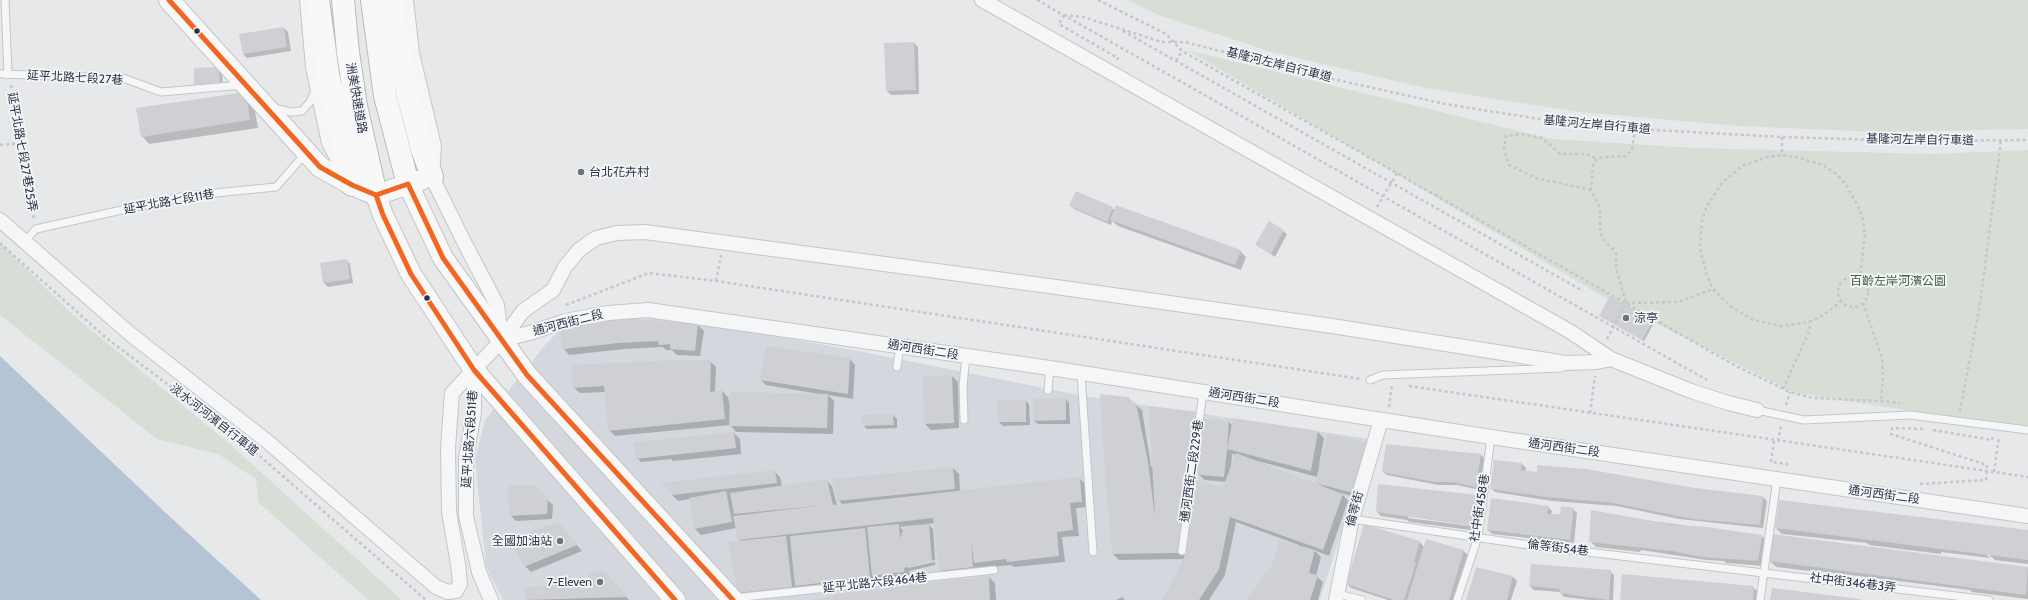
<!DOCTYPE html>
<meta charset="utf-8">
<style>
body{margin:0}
canvas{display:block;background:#e6e8ea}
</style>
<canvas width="2028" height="600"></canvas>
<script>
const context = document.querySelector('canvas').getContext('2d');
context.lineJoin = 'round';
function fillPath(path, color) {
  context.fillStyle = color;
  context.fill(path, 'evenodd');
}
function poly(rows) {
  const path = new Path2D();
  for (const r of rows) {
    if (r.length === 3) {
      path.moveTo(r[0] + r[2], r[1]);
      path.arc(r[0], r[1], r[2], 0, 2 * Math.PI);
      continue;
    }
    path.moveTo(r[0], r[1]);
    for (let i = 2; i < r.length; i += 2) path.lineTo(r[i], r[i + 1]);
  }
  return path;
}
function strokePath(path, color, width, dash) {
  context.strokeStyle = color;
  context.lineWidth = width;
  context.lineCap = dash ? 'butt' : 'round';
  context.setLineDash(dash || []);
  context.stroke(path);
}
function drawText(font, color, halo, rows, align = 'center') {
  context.font = font + ' Cabin,"Noto Sans TC",sans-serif';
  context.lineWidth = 3.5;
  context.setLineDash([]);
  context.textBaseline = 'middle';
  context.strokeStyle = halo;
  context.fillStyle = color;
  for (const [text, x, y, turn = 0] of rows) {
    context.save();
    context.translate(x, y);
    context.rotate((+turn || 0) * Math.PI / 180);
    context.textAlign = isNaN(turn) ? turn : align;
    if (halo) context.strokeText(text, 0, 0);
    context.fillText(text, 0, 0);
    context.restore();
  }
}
const built = poly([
 [622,318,679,319,858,351,1084,396,1370,439,1320,600,503,600,486,566,475,460,485,420,546,344,560,330]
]);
const green = poly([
 [1128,0,2028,0,2028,129,1878,132,1740,126,1579,112,1425,88,1268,51,1156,14],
 [1187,50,1552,139,1695,148,1933,154,2028,150,2028,429,1795,393,1604,297],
 [0,243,72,314,233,447,402,600,368,600,258,502,256,479,218,454,157,439,0,315]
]);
const water = poly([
 [0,356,168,515,261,600,0,600]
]);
const shadow = poly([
 [284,28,288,32,291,51,247,58,243,54],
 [914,43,918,47,919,94,891,95,887,91],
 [218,68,222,72,223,88,199,90],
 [253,100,258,128,149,144,142,136,138,109],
 [1076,192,1115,210,1240,251,1246,257,1241,270,1118,226,1112,221,1111,225,1074,209,1070,205],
 [1283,231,1287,234,1275,257,1257,245],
 [346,260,350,264,353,283,328,287,324,283,321,264],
 [1602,317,1652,321,1654,323,1644,341],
 [698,325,704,331,700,356,677,355,672,350,666,350,663,347,625,349,569,355,564,349],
 [850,359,855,365,853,399,828,395,834,401,833,434,736,432,730,425,615,436,609,430,606,392,580,393,574,388,710,361,716,367,715,392,722,391,728,397,730,406,819,394,766,385,760,379],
 [952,376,958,382,959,428,931,430,925,424],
 [1128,398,1142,410,1151,466,1154,469,1198,413,1204,420,1229,422,1233,426,1318,432,1324,438,1319,465,1359,498,1341,493,1348,501,1329,556,1314,550,1321,557,1316,576,1323,582,1318,600,1248,600,1299,545,1236,522,1225,575,1209,600,1164,600,1184,559,1119,560,1113,554],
 [1201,436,1203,436,1199,475,1205,480,1226,482,1223,489,1193,481],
 [1232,454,1237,455,1231,468],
 [1258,461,1317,477,1316,482,1320,486,1257,462],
 [1194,487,1193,508,1190,528,1188,528],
 [1066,399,1069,403,1070,424,1038,424,1034,421],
 [1026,401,1029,404,1030,425,1003,426,999,422],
 [893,415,897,419,897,428,867,429,863,425],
 [734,433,740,439,741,454,673,461,671,459,641,462,637,458],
 [1387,445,1481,455,1485,459,1480,490,1457,485,1438,485,1387,475,1383,472],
 [1522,464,1526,468,1525,472,1763,497,1767,501,1763,528,1679,519,1617,506,1552,501,1495,492,1491,488],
 [953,468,959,474,960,491,1079,478,1085,484,1088,507,1076,508,1079,536,1062,537,1065,562,1014,567,1011,565,981,568,978,566,979,573,945,576,940,570,935,523,928,524,933,529,935,560,908,565,908,568,935,562,935,565,909,571,910,578,879,581,875,577,875,583,802,592,797,587,798,593,744,598,739,592,741,542,739,539,736,528,701,535,695,529,690,499,678,501,672,495,774,471,780,477,782,486,826,480,832,486,837,505,843,505,838,500],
 [906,526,904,531,900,527],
 [1379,485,1477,496,1482,502,1478,531,1409,522,1407,520,1381,516,1377,512],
 [1408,516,1478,525,1478,527,1408,518],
 [547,499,553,505,552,519,516,521,510,515],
 [1548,507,1552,511,1551,515,1561,515,1573,509,1577,513,1574,543,1492,534,1488,530],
 [1637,519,1762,536,1767,542,1764,566,1726,563,1724,561,1707,560,1641,550,1640,552,1596,547,1590,541],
 [559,524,582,551,531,572,525,566],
 [1776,528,2028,531,2028,564,1995,560,1988,554,1986,554,1990,558,1941,552,1941,554,1869,545,1867,543,1782,534],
 [1773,535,2028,568,2028,599,1972,592,1970,590,1811,570,1810,571,1776,567,1770,561],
 [1420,542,1424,547,1464,551,1470,557,1457,600,1388,600,1351,588,1347,584],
 [1610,571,1614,575,1613,600,1590,600,1564,597,1560,592,1534,590,1530,586],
 [989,577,995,583,996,600,816,600],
 [1513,577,1517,581,1511,600,1467,600],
 [610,579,629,600,527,600,526,589,587,584],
 [1753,587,1757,591,1757,600,1621,600],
 [1122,597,1125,600,1116,600]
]);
const building = poly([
 [284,27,287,47,243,54,239,34],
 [914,42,916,90,886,91,884,43],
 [219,67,220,85,194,86,194,68],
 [246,92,250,120,141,137,136,108],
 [1076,191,1113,207,1107,222,1069,206],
 [1116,205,1241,250,1235,265,1110,220],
 [1269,221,1284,230,1271,254,1255,245],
 [347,259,350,279,323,283,320,263],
 [1610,296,1653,321,1642,340,1599,316],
 [622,318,698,324,695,351,670,349,670,344,659,345,658,341,619,343,563,349,560,330],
 [766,346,850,358,848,394,759,380],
 [678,360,711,360,710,392,722,390,725,419,608,431,604,386,573,388,571,365],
 [952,375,954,423,924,424,923,376],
 [730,392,828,394,827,428,729,426],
 [1100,394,1129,397,1130,401,1136,403,1148,462,1155,517,1149,406,1199,412,1184,496,1180,553,1112,554,1104,460],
 [1066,398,1066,420,1033,421,1033,399],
 [998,400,1026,400,1026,422,998,422],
 [893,414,894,425,862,426,861,415],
 [1233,418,1318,431,1311,471,1227,449,1224,477,1198,475,1203,419,1229,421,1227,449],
 [734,432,736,448,636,459,634,442],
 [1328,433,1367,443,1353,493,1315,483],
 [1386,444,1481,454,1476,487,1452,482,1434,482,1382,472],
 [1236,453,1343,494,1323,550,1230,517,1219,569,1199,600,1162,600,1183,562,1192,508,1193,480,1223,487],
 [1494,460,1522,463,1521,470,1537,472,1537,465,1586,469,1695,488,1763,496,1760,525,1692,519,1613,503,1547,497,1490,489],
 [953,467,955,489,837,501,832,479],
 [775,470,777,483,672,495,661,483],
 [1080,477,1082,502,1070,503,1073,530,1057,532,1059,556,1007,562,1006,559,974,563,971,542,973,567,939,571,933,518,977,513,738,540,733,516,817,506,734,514,730,493,827,479,833,505],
 [1378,484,1477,495,1473,526,1376,512],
 [533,485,548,498,547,514,509,516,508,486],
 [726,491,732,522,694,529,689,498],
 [1491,498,1549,506,1547,514,1560,514,1559,522,1561,506,1574,508,1570,540,1487,530],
 [1779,500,2028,530,2028,560,1775,528],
 [1591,510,1675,525,1707,527,1762,535,1758,561,1702,557,1672,551,1589,542],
 [559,523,577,545,524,567,515,548,534,529],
 [899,524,900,538,905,526,929,524,932,561,904,568,904,572,872,576,867,527],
 [1364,524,1420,541,1414,562,1416,563,1404,600,1394,600,1346,584],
 [865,528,870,577,795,586,790,536],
 [1772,534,2028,567,2026,595,1769,561],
 [786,536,792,587,738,593,728,542],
 [1426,539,1464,550,1449,600,1407,600],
 [1279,540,1315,550,1309,573,1318,575,1310,600,1247,600,1273,563],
 [1531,564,1611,570,1609,600,1559,593,1560,589,1529,586],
 [1476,567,1513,576,1507,600,1466,600],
 [604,571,628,597,526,600,525,588,572,582,586,583,590,573],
 [1622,574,1754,586,1753,600,1620,600],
 [989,576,990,600,814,600,846,593],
 [1772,588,1861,599,1861,600,1770,600]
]);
const path = poly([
 [1037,0,1707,380],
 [1098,0,1166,34,1182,51,1736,366,1790,392,1812,398,1881,401,1900,403],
 [1064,15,1083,17,1162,42,1185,42,1310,74,1445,104,1546,120,1635,129,1782,137,1914,141,2028,140],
 [1064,15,1059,24,1118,58,1117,60],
 [1123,31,1583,291],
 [1176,61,1182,51],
 [11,85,23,143,34,220],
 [1782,137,1782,155],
 [0,145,23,143],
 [1591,190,1536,178,1509,165,1504,149,1506,136,1522,134,1542,138,1560,154,1587,154,1597,159],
 [1377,207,1397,173],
 [0,243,105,337,199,408],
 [1853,292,15],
 [716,281,721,255],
 [1842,301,1822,316,1809,322,1781,326,1753,320,1730,306,1713,289,1706,273,1700,248,1702,221,1706,208,1721,184,1742,166,1768,157,1782,155,1797,157,1823,165,1835,173,1845,183,1859,208,1863,220,1865,234,1860,279],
 [1626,303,1678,302,1713,289],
 [1863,303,1882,358,1883,377,1881,401],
 [566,305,649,273,716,281,1361,379],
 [1607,339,1626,303,1616,267,1616,253,1602,238,1600,228,1600,208,1591,190,1593,164,1597,159,1603,157,1626,156,1632,150,1635,129],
 [1409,386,2028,477],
 [1783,389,1810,329,1809,322],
 [1786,405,1790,392],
 [1389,407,1392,384],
 [1960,411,1980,305,2001,140],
 [1590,413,1595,376],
 [1933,430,1992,440,1993,435],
 [1774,441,1771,462,1787,464,1790,466],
 [1778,441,1781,425],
 [255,452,426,600],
 [1994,472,1999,437],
 [1920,484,1986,480,1987,465,1891,434,1892,428,1924,429]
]);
const lane = poly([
 [5,0,8,75],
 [0,74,123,78,161,92,243,85],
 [274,108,291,112,302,111,310,102,315,90],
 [24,242,36,229,185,196,276,187,306,153],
 [897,367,900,346],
 [1081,374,1093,552],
 [1370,380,1383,375,1562,368,1563,366],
 [1048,390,1050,368],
 [1757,410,1804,420,1910,415,2028,430],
 [964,420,963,386,966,356],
 [1352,519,1529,545,1989,600],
 [1182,551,1203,392],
 [1338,594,1362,600],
 [734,598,994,570],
 [1457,600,1478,537,1491,437],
 [1760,600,1777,479]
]);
const street = poly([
 [307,0,313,67,329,143,342,167],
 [406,0,412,53,434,146,432,177,464,242,497,305,501,337],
 [982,0,1571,332,1611,359],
 [0,220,129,333,268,442,436,587,448,592,456,591,460,584,458,564,449,512,448,448,452,393,502,340,523,311,553,290,565,267,579,250,596,238,617,233,645,232,1049,286,1332,326,1566,363,1597,362,1611,359,1691,391,1728,403,1757,410],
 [502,340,533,332,565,321,608,313,648,310,1050,368,1491,437,2028,516],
 [474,370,474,412,466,458,466,516,479,572,491,600],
 [1336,600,1352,519,1381,420]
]);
const secondary = poly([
 [169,0,320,167,352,185,376,195,421,180],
 [408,184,443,258,527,375,733,600],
 [376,195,383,215,411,274,474,370,675,600]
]);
const highway = poly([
 [318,0,328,74,352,185],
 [343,0,348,52,356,106,376,195],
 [372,0,385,96,408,184],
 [393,0,395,27,407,92,422,149,432,177]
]);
const bus1 = poly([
 [169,0,320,167,352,185,376,195,408,184,443,258,527,375,733,600],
 [376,195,383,215,411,274,474,370,675,600]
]);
const markers = [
 [197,31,3.5,"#2b3445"],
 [581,172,4,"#6c737f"],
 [427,298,3.5,"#2b3445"],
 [1626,318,4,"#6c737f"],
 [560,541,4,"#6c737f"],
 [600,582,4,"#6c737f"]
];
const streetNames = [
 ["基隆河左岸自行車道",1279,65,14],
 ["延平北路七段27巷",75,78,3],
 ["洲美快速道路",356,98,80],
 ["基隆河左岸自行車道",1597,125,5],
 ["基隆河左岸自行車道",1920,140,1],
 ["延平北路七段27巷25弄",22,152,80],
 ["延平北路七段11巷",169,202,-10],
 ["通河西街二段",568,323,-14],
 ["通河西街二段",923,350,9],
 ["通河西街二段",1244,398,9],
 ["淡水河河濱自行車道",214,420,38],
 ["延平北路六段511巷",470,439,-86],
 ["通河西街二段",1564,448,8],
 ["通河西街二段229巷",1192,471,-82],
 ["通河西街二段",1884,495,8],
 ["社中街458巷",1480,508,-81],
 ["倫等街",1355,509,-75],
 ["倫等街54巷",1558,548,7],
 ["延平北路六段464巷",875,583,-6],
 ["社中街346巷3弄",1853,583,7]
];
const poiNames = [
 ["台北花卉村",589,172],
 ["涼亭",1634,318],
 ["全國加油站",552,541,"right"],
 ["7-Eleven",592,582,"right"]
];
const parkNames = [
 ["百齡左岸河濱公園",1898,281]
];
fillPath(built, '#d4d7dd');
fillPath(green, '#d6ded6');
fillPath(water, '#b4c4d5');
fillPath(shadow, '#0003');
fillPath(building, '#ced0d3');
strokePath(lane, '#c4c6c8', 9);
strokePath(street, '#c4c6c8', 16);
strokePath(secondary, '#c4c6c8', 22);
strokePath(highway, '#b8bbbf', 24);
strokePath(path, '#c5c6ca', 2.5, [3, 3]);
strokePath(lane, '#f5f6f7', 7);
strokePath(street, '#f5f6f7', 14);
strokePath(secondary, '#f8f8f8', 20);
strokePath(highway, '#f8f8f8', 22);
strokePath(bus1, '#f26522', 5);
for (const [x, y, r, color] of markers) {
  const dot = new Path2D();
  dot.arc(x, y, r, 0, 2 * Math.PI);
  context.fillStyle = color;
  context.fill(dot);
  strokePath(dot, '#f4f6f9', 1.5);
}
drawText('12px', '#2b3445', '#f4f6f9', streetNames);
drawText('12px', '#2b3445', '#f4f6f9', poiNames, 'left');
drawText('12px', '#3f6138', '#f4f6f9', parkNames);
</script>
